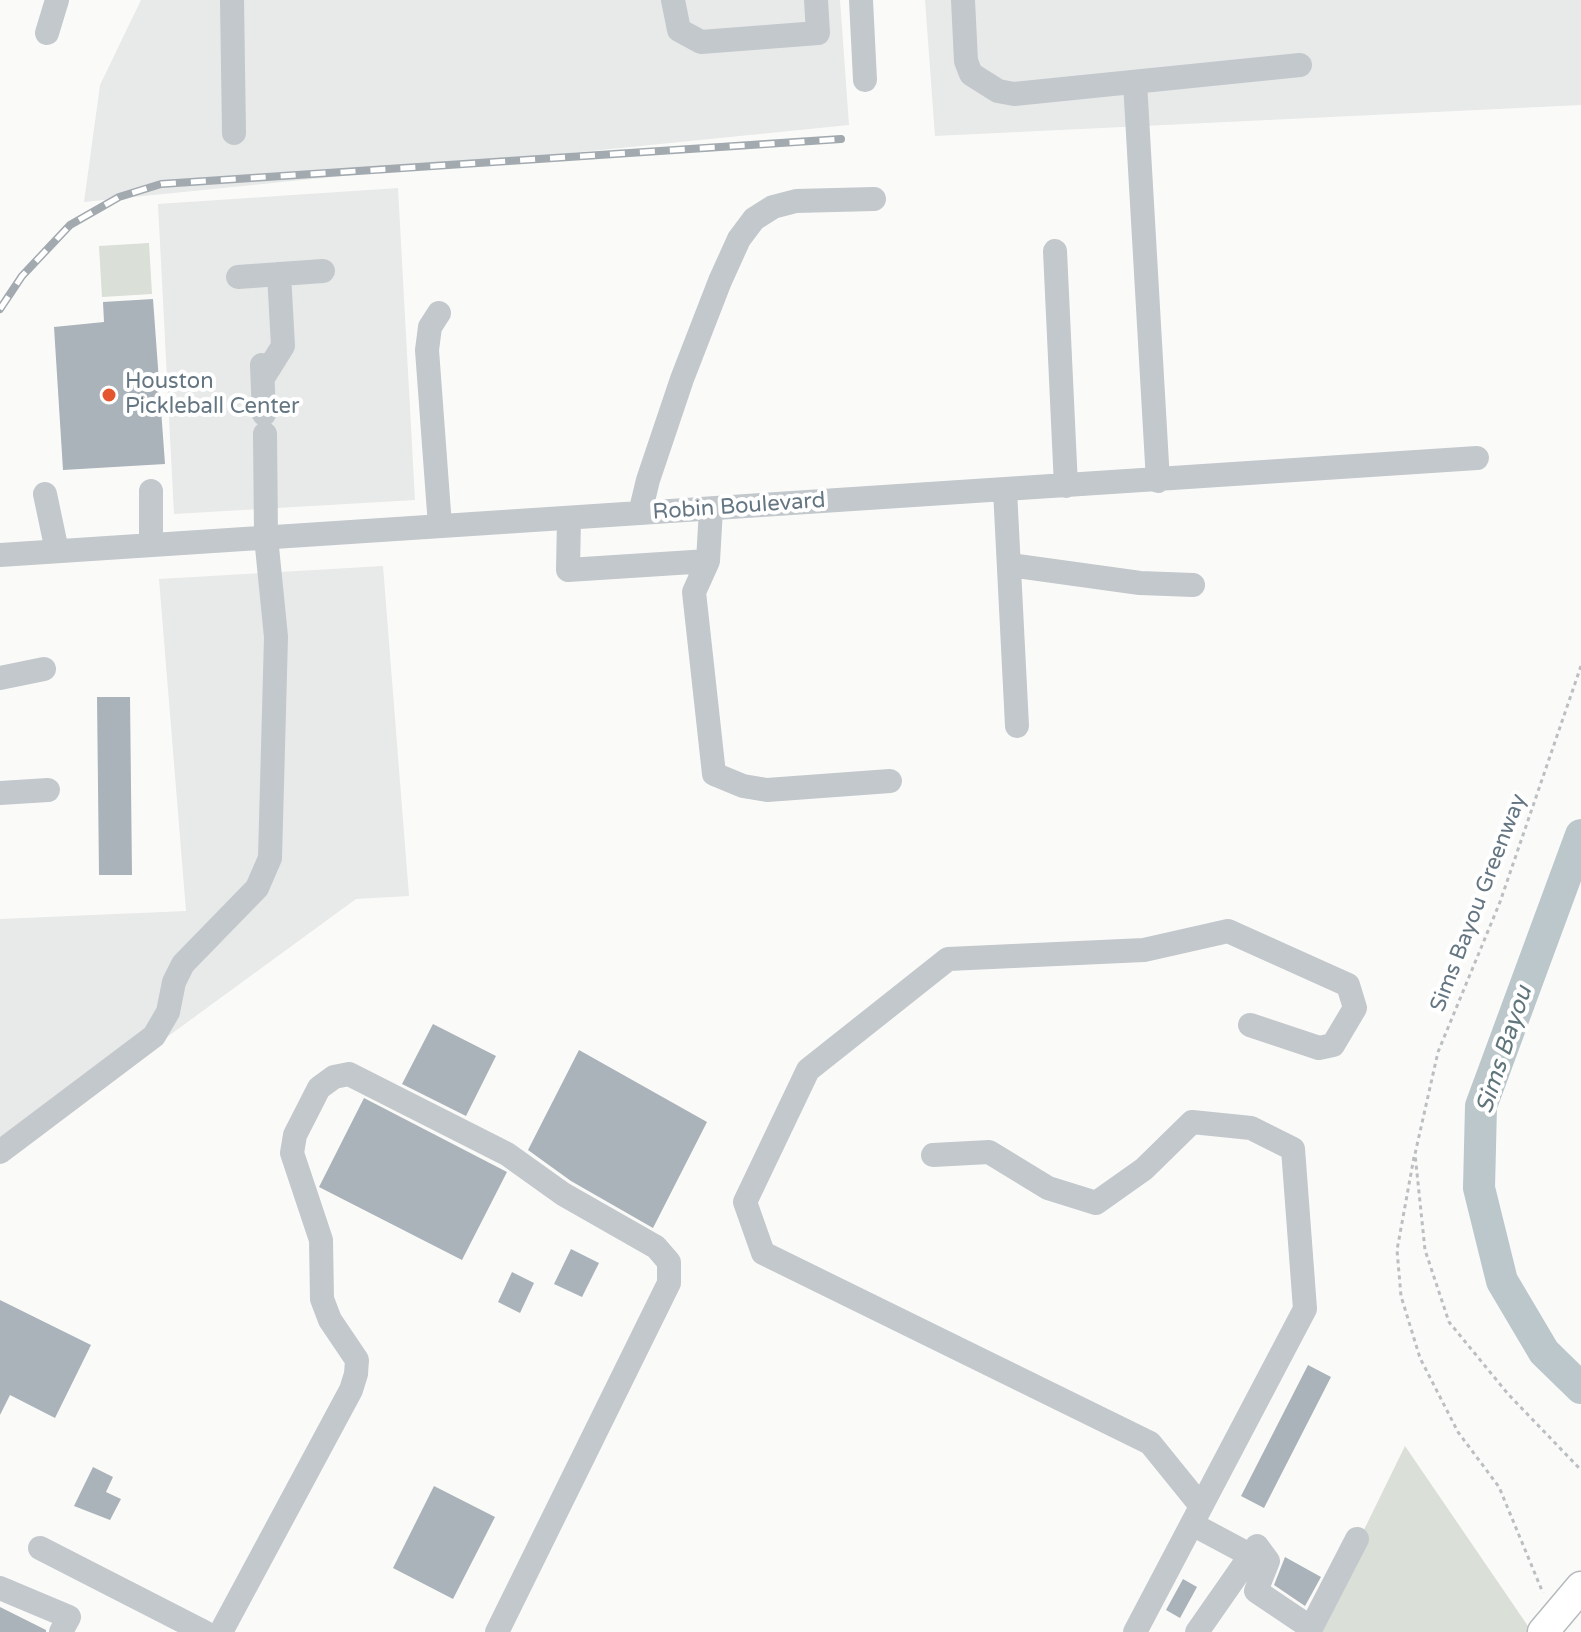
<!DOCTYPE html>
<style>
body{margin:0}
canvas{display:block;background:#fafaf8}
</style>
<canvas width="1581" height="1632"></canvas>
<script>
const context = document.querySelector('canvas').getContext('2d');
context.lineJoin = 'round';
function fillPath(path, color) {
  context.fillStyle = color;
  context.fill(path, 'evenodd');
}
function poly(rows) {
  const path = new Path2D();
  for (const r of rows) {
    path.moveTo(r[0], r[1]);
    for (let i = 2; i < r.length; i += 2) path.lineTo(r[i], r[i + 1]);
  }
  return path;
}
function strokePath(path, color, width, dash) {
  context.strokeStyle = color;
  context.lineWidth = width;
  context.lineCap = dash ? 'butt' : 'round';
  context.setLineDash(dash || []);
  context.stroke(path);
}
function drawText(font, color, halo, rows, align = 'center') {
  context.font = font + ' "Varela Round",sans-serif';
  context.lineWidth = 8;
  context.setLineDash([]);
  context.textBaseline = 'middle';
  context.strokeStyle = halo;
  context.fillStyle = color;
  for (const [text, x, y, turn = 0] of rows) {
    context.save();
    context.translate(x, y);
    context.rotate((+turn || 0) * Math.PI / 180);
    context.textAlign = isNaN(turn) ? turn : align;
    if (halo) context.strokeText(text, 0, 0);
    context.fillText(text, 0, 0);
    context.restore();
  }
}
const built = poly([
 [141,0,840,0,849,125,84,202,100,85],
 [925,0,1581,0,1581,105,935,136],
 [398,188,415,500,174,514,158,204],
 [383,566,409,896,356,899,0,1159,0,919,186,911,159,579]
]);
const green = poly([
 [149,243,152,294,102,297,99,246],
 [1405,1446,1532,1632,1314,1632]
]);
const river = poly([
 [1581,835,1481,1106,1479,1188,1502,1281,1544,1352,1581,1388]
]);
const building = poly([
 [153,299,165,464,63,470,54,327,104,322,103,302],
 [97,697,130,697,132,875,99,875],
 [433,1024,496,1056,466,1116,402,1084],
 [579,1050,707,1122,653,1228,571,1181,528,1150],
 [364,1098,507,1172,462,1260,319,1187],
 [571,1249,599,1263,582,1297,554,1284],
 [512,1272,534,1283,520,1313,498,1302],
 [0,1300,91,1345,55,1418,10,1395,0,1415],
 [1308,1365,1331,1377,1264,1508,1241,1496],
 [93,1467,113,1477,106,1492,121,1499,110,1520,74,1506],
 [434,1486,495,1517,453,1599,393,1568],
 [1285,1557,1321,1577,1305,1606,1274,1585],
 [1183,1579,1197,1587,1180,1618,1166,1610],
 [0,1607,46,1630,46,1632,0,1632]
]);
const path = poly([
 [1581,666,1500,902,1438,1052,1415,1154,1425,1250,1449,1322,1508,1394,1581,1470],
 [1414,1157,1397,1250,1401,1296,1420,1358,1458,1432,1499,1487,1543,1593]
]);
const minor = poly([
 [232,0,234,133],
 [673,0,679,30,701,42,818,33,816,0],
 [861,0,865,80],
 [963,0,966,61,971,74,998,91,1014,94,1300,65],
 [47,33,57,0],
 [1135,82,1158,481],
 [1055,251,1066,486],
 [238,277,323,271],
 [439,313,430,327,427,350,440,526],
 [262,365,264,414],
 [263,378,283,346,279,274],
 [1005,490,1017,726],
 [151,491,151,545],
 [45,494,57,551],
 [640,513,648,480,682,379,720,281,739,239,754,219,773,207,796,201,874,199],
 [569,518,568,570,708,561,711,509],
 [0,555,1477,458],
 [708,561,694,592,714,774,743,786,767,790,890,781],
 [1010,565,1140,583,1193,585],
 [0,678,44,669],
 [0,793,48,790],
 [0,1152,154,1036,168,1012,174,982,183,964,257,888,270,858,276,637,266,537,265,434],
 [933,1155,989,1152,1048,1188,1096,1203,1144,1169,1192,1122,1251,1128,1293,1149,1305,1309,1135,1632],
 [1201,1506,1150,1443,763,1253,745,1202,808,1070,948,959,1144,950,1228,931,1348,985,1355,1008,1333,1045,1319,1048,1250,1025],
 [1192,1524,1250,1555],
 [40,1548,204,1632],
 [0,1588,69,1617,61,1632],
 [221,1632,351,1390,356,1374,357,1360,330,1320,322,1299,321,1240,292,1153,295,1135,319,1088,334,1077,349,1074,507,1154,563,1194,656,1247,669,1262,669,1283,497,1632],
 [1197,1632,1257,1546,1268,1561,1256,1591,1311,1628],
 [1309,1632,1357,1539]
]);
const major = poly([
 [1543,1632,1581,1587]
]);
const rail = poly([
 [0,309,22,276,70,225,119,197,161,184,841,139]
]);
const markers = [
 [109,395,8,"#e4572e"]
];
const poiNames = [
 ["Houston",125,382],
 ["Pickleball Center",125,407]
];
const streetNames = [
 ["Robin Boulevard",739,507,-4],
 ["Sims Bayou Greenway",1479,903,-69]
];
const waterNames = [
 ["Sims Bayou",1505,1050,-72]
];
fillPath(built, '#e8e9e9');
fillPath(green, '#dadfd7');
strokePath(river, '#bbc7cb', 32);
fillPath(building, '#aab3b9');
strokePath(major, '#b5babe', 33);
strokePath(path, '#bbbfc2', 3, [4, 4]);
strokePath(minor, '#c3c8cc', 24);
strokePath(major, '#fff', 30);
strokePath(rail, '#a2aab0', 8);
strokePath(rail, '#fff', 5, [15]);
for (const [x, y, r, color] of markers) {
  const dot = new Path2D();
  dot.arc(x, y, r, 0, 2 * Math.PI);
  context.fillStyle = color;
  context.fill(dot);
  strokePath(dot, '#fff', 3);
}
drawText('22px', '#657683', '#fff', poiNames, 'left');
drawText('22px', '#657683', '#fff', streetNames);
drawText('italic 24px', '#60757c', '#fff', waterNames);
</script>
